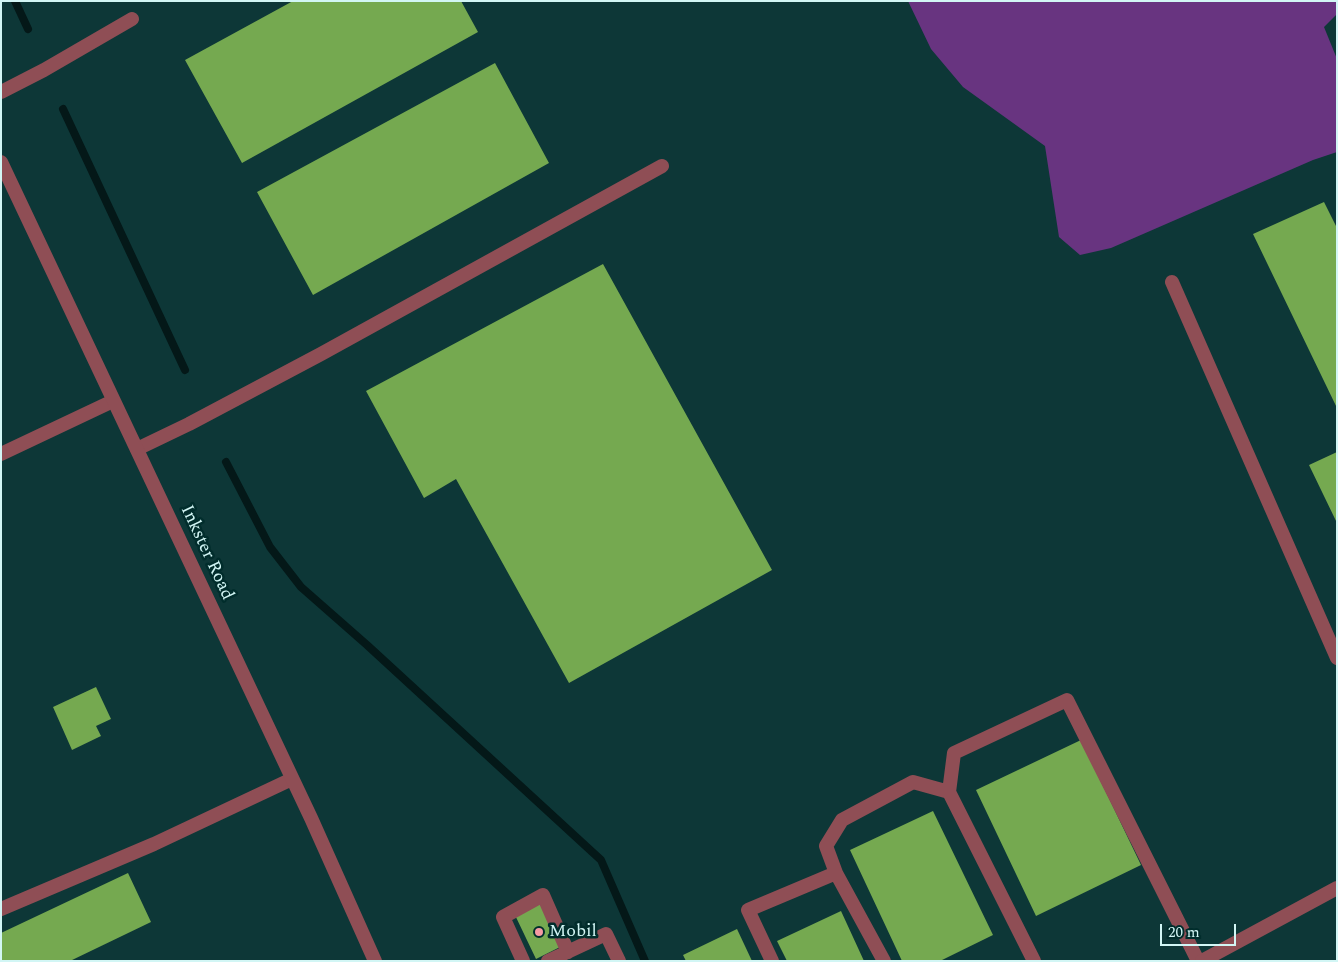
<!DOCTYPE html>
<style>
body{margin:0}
#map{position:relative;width:1338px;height:962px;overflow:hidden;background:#0d3737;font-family:Spectral,serif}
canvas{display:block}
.frame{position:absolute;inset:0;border:2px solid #d2f6f5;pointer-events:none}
.scale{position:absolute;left:1160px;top:924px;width:76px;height:22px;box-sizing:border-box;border:2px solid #d2f6f5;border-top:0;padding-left:6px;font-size:15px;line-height:18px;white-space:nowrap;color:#d2f6f5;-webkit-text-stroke:4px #012d2c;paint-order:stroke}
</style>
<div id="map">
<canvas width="1338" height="962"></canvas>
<div class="frame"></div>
<div class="scale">20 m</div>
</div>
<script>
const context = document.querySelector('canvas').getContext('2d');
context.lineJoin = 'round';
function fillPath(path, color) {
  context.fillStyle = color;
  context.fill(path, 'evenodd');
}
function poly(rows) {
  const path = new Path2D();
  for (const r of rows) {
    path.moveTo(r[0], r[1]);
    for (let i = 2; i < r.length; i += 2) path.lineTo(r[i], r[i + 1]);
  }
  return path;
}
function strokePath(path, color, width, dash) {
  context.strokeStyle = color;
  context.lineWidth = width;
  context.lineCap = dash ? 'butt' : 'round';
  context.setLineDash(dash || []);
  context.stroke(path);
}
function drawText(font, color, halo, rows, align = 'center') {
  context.font = font + ' Spectral,serif';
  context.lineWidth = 5;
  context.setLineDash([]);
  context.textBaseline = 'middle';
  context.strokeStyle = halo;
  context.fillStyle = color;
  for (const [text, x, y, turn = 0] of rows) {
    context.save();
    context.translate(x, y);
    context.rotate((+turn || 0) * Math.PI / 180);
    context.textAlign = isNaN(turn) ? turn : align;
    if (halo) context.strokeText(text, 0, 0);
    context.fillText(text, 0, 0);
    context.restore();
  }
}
const green = poly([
 [908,1,1337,1,1337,14,1324,27,1337,59,1337,152,1313,160,1111,248,1080,255,1059,237,1045,146,963,87,931,49]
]);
const stream = poly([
 [15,1,28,29],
 [63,109,185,370],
 [226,462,270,547,301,587,367,645,601,860,645,961]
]);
const building = poly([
 [293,1,461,1,478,32,242,163,185,60],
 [495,63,549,163,313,295,257,192],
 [1324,202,1337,228,1337,408,1253,234],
 [603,264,772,570,569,683,456,479,424,498,366,391],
 [1337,452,1337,523,1309,465],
 [96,687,111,719,96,726,101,736,72,750,53,707],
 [1081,740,1141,865,1036,916,976,790],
 [933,811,993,935,940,961,902,961,850,850],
 [128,873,151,922,70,961,1,961,1,933],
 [540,901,562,946,536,959,514,913],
 [841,911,864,961,787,961,777,941],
 [737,929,752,961,686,961,683,955]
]);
const service = poly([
 [1,92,44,70,132,19],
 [1172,282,1337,658],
 [137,449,189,424,321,354,662,166],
 [836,873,826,846,842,820,913,782,949,792],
 [1,909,154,844,292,779],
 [523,961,503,917,543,895,568,952],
 [548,961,606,934,619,961],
 [772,961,748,910,836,873,884,961],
 [1034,961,949,792,954,753,1067,700,1198,961]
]);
const minor = poly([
 [1,454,113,401]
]);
const tertiary = poly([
 [1,162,311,818,375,961],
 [1202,961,1337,888]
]);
const markers = [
 [539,932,5,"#f49aa3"]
];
const streetNames = [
 ["Inkster Road",206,553,65]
];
const poiNames = [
 ["Mobil",549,932]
];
fillPath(green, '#683480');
strokePath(stream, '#041818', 8);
fillPath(building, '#75a950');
strokePath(service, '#8f4e55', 14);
strokePath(minor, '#8f4e55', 14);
strokePath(tertiary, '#8f4e55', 14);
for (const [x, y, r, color] of markers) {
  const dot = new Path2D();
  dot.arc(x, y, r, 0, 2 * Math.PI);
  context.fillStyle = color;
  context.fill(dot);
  strokePath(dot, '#012d2c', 2);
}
drawText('18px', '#d2f6f5', '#012d2c', streetNames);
drawText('18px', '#d2f6f5', '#012d2c', poiNames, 'left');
</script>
